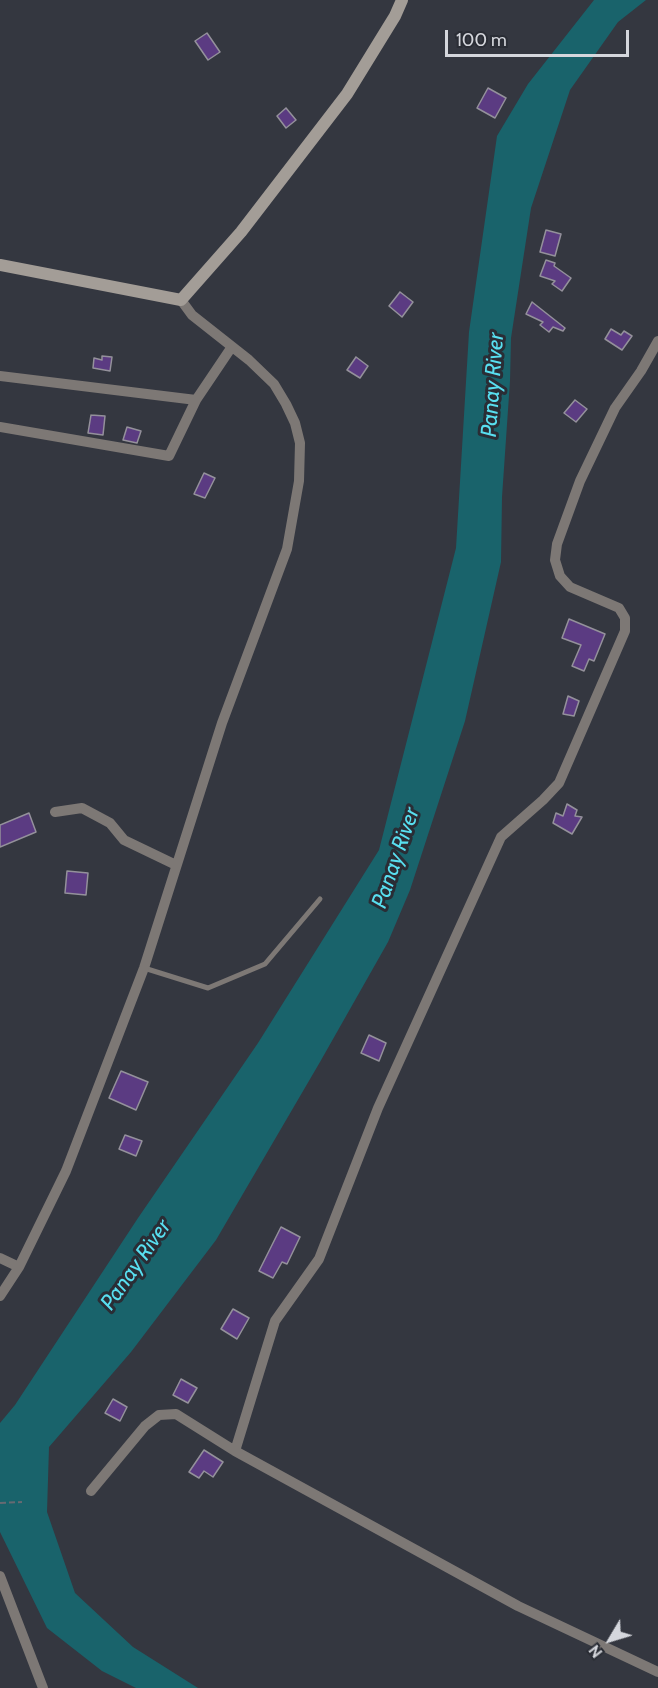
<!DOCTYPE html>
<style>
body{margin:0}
#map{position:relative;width:658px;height:1688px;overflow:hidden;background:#343740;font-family:Cabin,sans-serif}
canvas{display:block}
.north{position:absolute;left:580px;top:1610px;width:60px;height:60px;-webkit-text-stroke:4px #2a2d35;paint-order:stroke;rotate:232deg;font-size:16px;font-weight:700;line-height:24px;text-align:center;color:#d5d7dd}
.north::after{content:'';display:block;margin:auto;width:21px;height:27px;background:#d5d7dd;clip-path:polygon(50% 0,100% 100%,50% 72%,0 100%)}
.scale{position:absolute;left:445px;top:30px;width:184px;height:27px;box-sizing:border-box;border:3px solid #d5d7dd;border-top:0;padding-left:8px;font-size:18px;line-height:21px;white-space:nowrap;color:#d5d7dd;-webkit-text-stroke:4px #2a2d35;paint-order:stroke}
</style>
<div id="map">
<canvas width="658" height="1688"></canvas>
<div class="north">N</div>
<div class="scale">100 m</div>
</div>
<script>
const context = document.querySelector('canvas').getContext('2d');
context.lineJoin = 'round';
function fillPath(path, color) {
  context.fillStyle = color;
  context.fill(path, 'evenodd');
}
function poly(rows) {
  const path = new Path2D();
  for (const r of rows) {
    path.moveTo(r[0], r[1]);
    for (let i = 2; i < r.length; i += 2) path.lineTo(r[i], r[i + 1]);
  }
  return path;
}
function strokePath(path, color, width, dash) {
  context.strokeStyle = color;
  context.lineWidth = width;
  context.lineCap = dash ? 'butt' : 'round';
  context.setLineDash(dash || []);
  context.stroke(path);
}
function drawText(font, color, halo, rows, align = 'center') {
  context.font = font + ' Cabin,sans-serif';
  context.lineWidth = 6;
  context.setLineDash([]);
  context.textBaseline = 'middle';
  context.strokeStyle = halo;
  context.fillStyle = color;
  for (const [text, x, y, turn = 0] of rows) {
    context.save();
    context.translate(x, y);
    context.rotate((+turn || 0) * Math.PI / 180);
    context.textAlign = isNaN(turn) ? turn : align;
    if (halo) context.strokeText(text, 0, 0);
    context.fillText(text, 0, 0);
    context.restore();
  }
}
const water = poly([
 [594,0,646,0,618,22,570,90,531,208,511,338,510,381,502,497,501,562,465,721,410,890,388,942,320,1062,216,1240,131,1352,49,1447,47,1512,75,1593,133,1647,198,1688,136,1688,102,1671,47,1628,0,1532,0,1423,15,1405,138,1218,258,1043,379,850,456,548,469,332,497,136,528,84]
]);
const building = poly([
 [207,33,220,52,208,60,195,41,207,33],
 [488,88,506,98,495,118,477,108,488,88],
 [286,108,296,120,286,128,277,116,286,108],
 [546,230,561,234,555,256,540,252,546,230],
 [546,260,555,263,554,266,571,278,562,291,552,284,555,281,540,276,546,260],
 [400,292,413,302,402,317,389,306,400,292],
 [532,302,565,328,563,331,553,327,549,332,540,325,543,322,526,314,532,302],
 [611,329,621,335,624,331,632,336,622,350,605,339,611,329],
 [102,356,112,357,110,371,93,368,94,358,102,360,102,356],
 [356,357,368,366,360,378,347,370,356,357],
 [575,400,587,409,576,422,564,413,575,400],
 [91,415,105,416,103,435,88,433,91,415],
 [127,427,141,431,137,443,123,440,127,427],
 [204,473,215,478,205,498,194,494,204,473],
 [569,619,605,634,594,661,589,659,584,671,572,666,581,645,562,638,569,619],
 [568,696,579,701,574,716,563,714,568,696],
 [567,804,577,810,575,816,582,817,572,834,553,823,556,813,563,816,567,804],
 [29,813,36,832,0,847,0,825,29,813],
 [67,871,88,873,86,895,65,893,67,871],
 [369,1035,386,1043,379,1061,361,1053,369,1035],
 [121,1071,148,1082,136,1110,109,1098,121,1071],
 [125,1135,142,1141,136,1156,119,1149,125,1135],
 [281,1227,300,1237,287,1264,282,1262,273,1278,259,1271,281,1227],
 [233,1309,249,1318,237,1339,221,1329,233,1309],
 [181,1379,197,1388,188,1403,173,1395,181,1379],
 [113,1399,127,1407,120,1421,105,1413,113,1399],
 [204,1450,223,1462,213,1477,204,1471,199,1478,189,1472,204,1450]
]);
const path = poly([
 [0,1503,22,1502]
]);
const lane = poly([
 [144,968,208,988,265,964,320,899]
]);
const street = poly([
 [0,376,196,400],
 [0,427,169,456,196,400,231,348],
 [55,812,82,808,110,823,124,840,176,865],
 [0,1258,19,1267],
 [0,1296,19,1267,66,1171,144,968,222,723,287,549,299,481,300,443,295,423,286,404,274,384,249,360,192,315,181,300],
 [235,1451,275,1321,319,1259,378,1108,501,837,543,800,559,783,625,631,625,618,619,608,570,587,560,576,555,560,557,544,580,481,615,408,641,371,658,341],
 [91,1491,145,1426,159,1415,176,1414,235,1451,518,1606,658,1672],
 [0,1576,43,1688]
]);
const secondary = poly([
 [0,265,181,300,241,232,347,94,395,16,402,0]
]);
const waterNames = [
 ["Panay River",493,385,-86],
 ["Panay River",396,858,-71],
 ["Panay River",136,1265,-55]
];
fillPath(water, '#19636b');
fillPath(building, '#5b3b82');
strokePath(building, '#94919b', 1.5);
strokePath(path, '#676a72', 2, [6, 3]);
strokePath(lane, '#7d7875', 5);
strokePath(street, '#7d7875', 10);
strokePath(secondary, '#a39d97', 12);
drawText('italic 22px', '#58dff0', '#2a2d35', waterNames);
</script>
